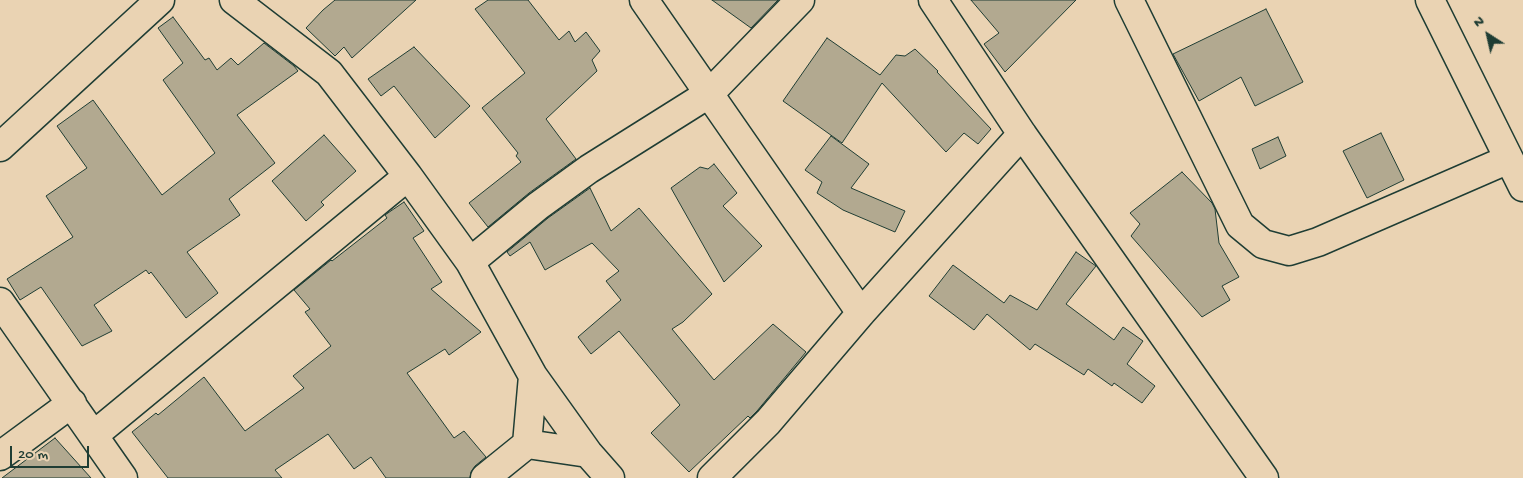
<!DOCTYPE html>
<style>
body{margin:0}
#map{position:relative;width:1523px;height:478px;overflow:hidden;background:#ead3b3;font-family:"Gochi Hand",sans-serif}
canvas{display:block}
.north{position:absolute;left:1463px;top:10px;width:50px;height:50px;-webkit-text-stroke:4px #ead3b3;paint-order:stroke;rotate:325deg;font-size:14px;font-weight:700;line-height:20px;text-align:center;color:#1f3d34}
.north::after{content:'';display:block;margin:auto;width:18px;height:22px;background:#1f3d34;clip-path:polygon(50% 0,100% 100%,50% 72%,0 100%)}
.scale{position:absolute;left:10px;top:446px;width:79px;height:22px;box-sizing:border-box;border:2px solid #1f3d34;border-top:0;padding-left:6px;font-size:15px;line-height:18px;white-space:nowrap;color:#1f3d34;-webkit-text-stroke:4px #ead3b3;paint-order:stroke}
</style>
<div id="map">
<canvas width="1523" height="478"></canvas>
<div class="north">N</div>
<div class="scale">20 m</div>
</div>
<script>
const context = document.querySelector('canvas').getContext('2d');
context.lineJoin = 'round';
function fillPath(path, color) {
  context.fillStyle = color;
  context.fill(path, 'evenodd');
}
function poly(rows) {
  const path = new Path2D();
  for (const r of rows) {
    path.moveTo(r[0], r[1]);
    for (let i = 2; i < r.length; i += 2) path.lineTo(r[i], r[i + 1]);
  }
  return path;
}
function strokePath(path, color, width, dash) {
  context.strokeStyle = color;
  context.lineWidth = width;
  context.lineCap = dash ? 'butt' : 'round';
  context.setLineDash(dash || []);
  context.stroke(path);
}
const building = poly([
 [335,0,416,0,352,58,344,47,335,56,306,28,323,10,335,0],
 [488,0,528,0,559,40,569,31,575,42,586,32,600,51,592,60,597,71,546,119,576,159,529,193,488,227,469,203,521,162,516,156,518,153,482,108,525,73,475,9,488,0],
 [712,0,778,0,751,28,712,0],
 [971,0,1076,0,1005,72,984,44,999,33,971,0],
 [1266,9,1303,82,1255,106,1241,77,1199,101,1173,54,1266,9],
 [173,17,205,60,209,58,217,70,231,58,238,65,264,43,294,66,298,71,237,115,275,163,229,199,240,215,187,252,218,293,186,318,151,272,149,274,146,270,94,305,112,331,82,346,41,287,20,300,7,279,73,237,46,196,87,168,57,126,93,100,162,195,215,153,163,80,183,63,158,28,173,17],
 [827,38,880,75,896,55,905,56,915,49,938,71,937,72,991,129,978,144,964,133,946,152,882,83,842,143,783,101,827,38],
 [414,47,470,106,435,138,394,86,381,96,368,79,414,47],
 [1381,133,1404,180,1367,198,1343,151,1381,133],
 [324,135,356,171,321,202,324,205,306,221,272,181,324,135],
 [831,136,869,164,851,188,905,211,895,232,843,210,817,193,822,182,805,170,831,136],
 [1278,137,1286,156,1260,169,1252,149,1278,137],
 [714,164,737,193,723,206,762,246,724,282,671,188,700,167,708,169,714,164],
 [1182,172,1212,203,1215,209,1219,243,1239,277,1222,286,1230,300,1202,317,1131,236,1140,224,1130,213,1182,172],
 [590,188,611,231,639,208,712,294,683,322,672,329,714,380,773,324,806,352,757,411,750,418,748,416,689,472,651,433,680,405,619,331,591,354,578,337,621,300,606,281,619,271,592,243,545,270,530,242,510,256,507,252,548,218,590,188],
 [404,202,424,231,413,238,442,282,431,289,481,332,449,355,445,349,407,373,454,438,464,431,486,457,475,466,471,472,470,478,386,478,371,457,354,469,328,434,275,470,282,478,168,478,132,432,156,413,158,415,204,377,245,431,304,388,293,376,331,346,305,312,310,309,294,290,331,260,332,261,387,218,385,215,404,202],
 [1076,252,1096,266,1066,304,1114,340,1123,327,1143,341,1127,364,1155,386,1142,403,1114,383,1112,386,1088,369,1084,375,1035,344,1030,350,987,314,974,330,929,296,953,265,1004,303,1010,295,1037,310,1076,252],
 [55,438,91,478,2,478,55,438]
]);
const minor = poly([
 [234,0,329,73,408,176,470,262,533,376,588,453,610,478],
 [644,0,861,313],
 [933,0,1022,134,1264,478],
 [1129,0,1240,225,1263,244,1289,251,1318,242,1509,159],
 [1430,0,1523,187],
 [0,147,160,0],
 [470,262,538,206,589,169,710,93,800,0],
 [0,302,123,478],
 [94,435,408,176],
 [527,444,588,453],
 [0,456,72,403],
 [485,478,527,444,533,376],
 [712,478,768,422,861,313,1022,134]
]);
fillPath(building, '#b2a990');
strokePath(building, '#1f3d34', 1);
strokePath(minor, '#1f3d34', 31);
strokePath(minor, '#ead3b3', 28);
</script>
